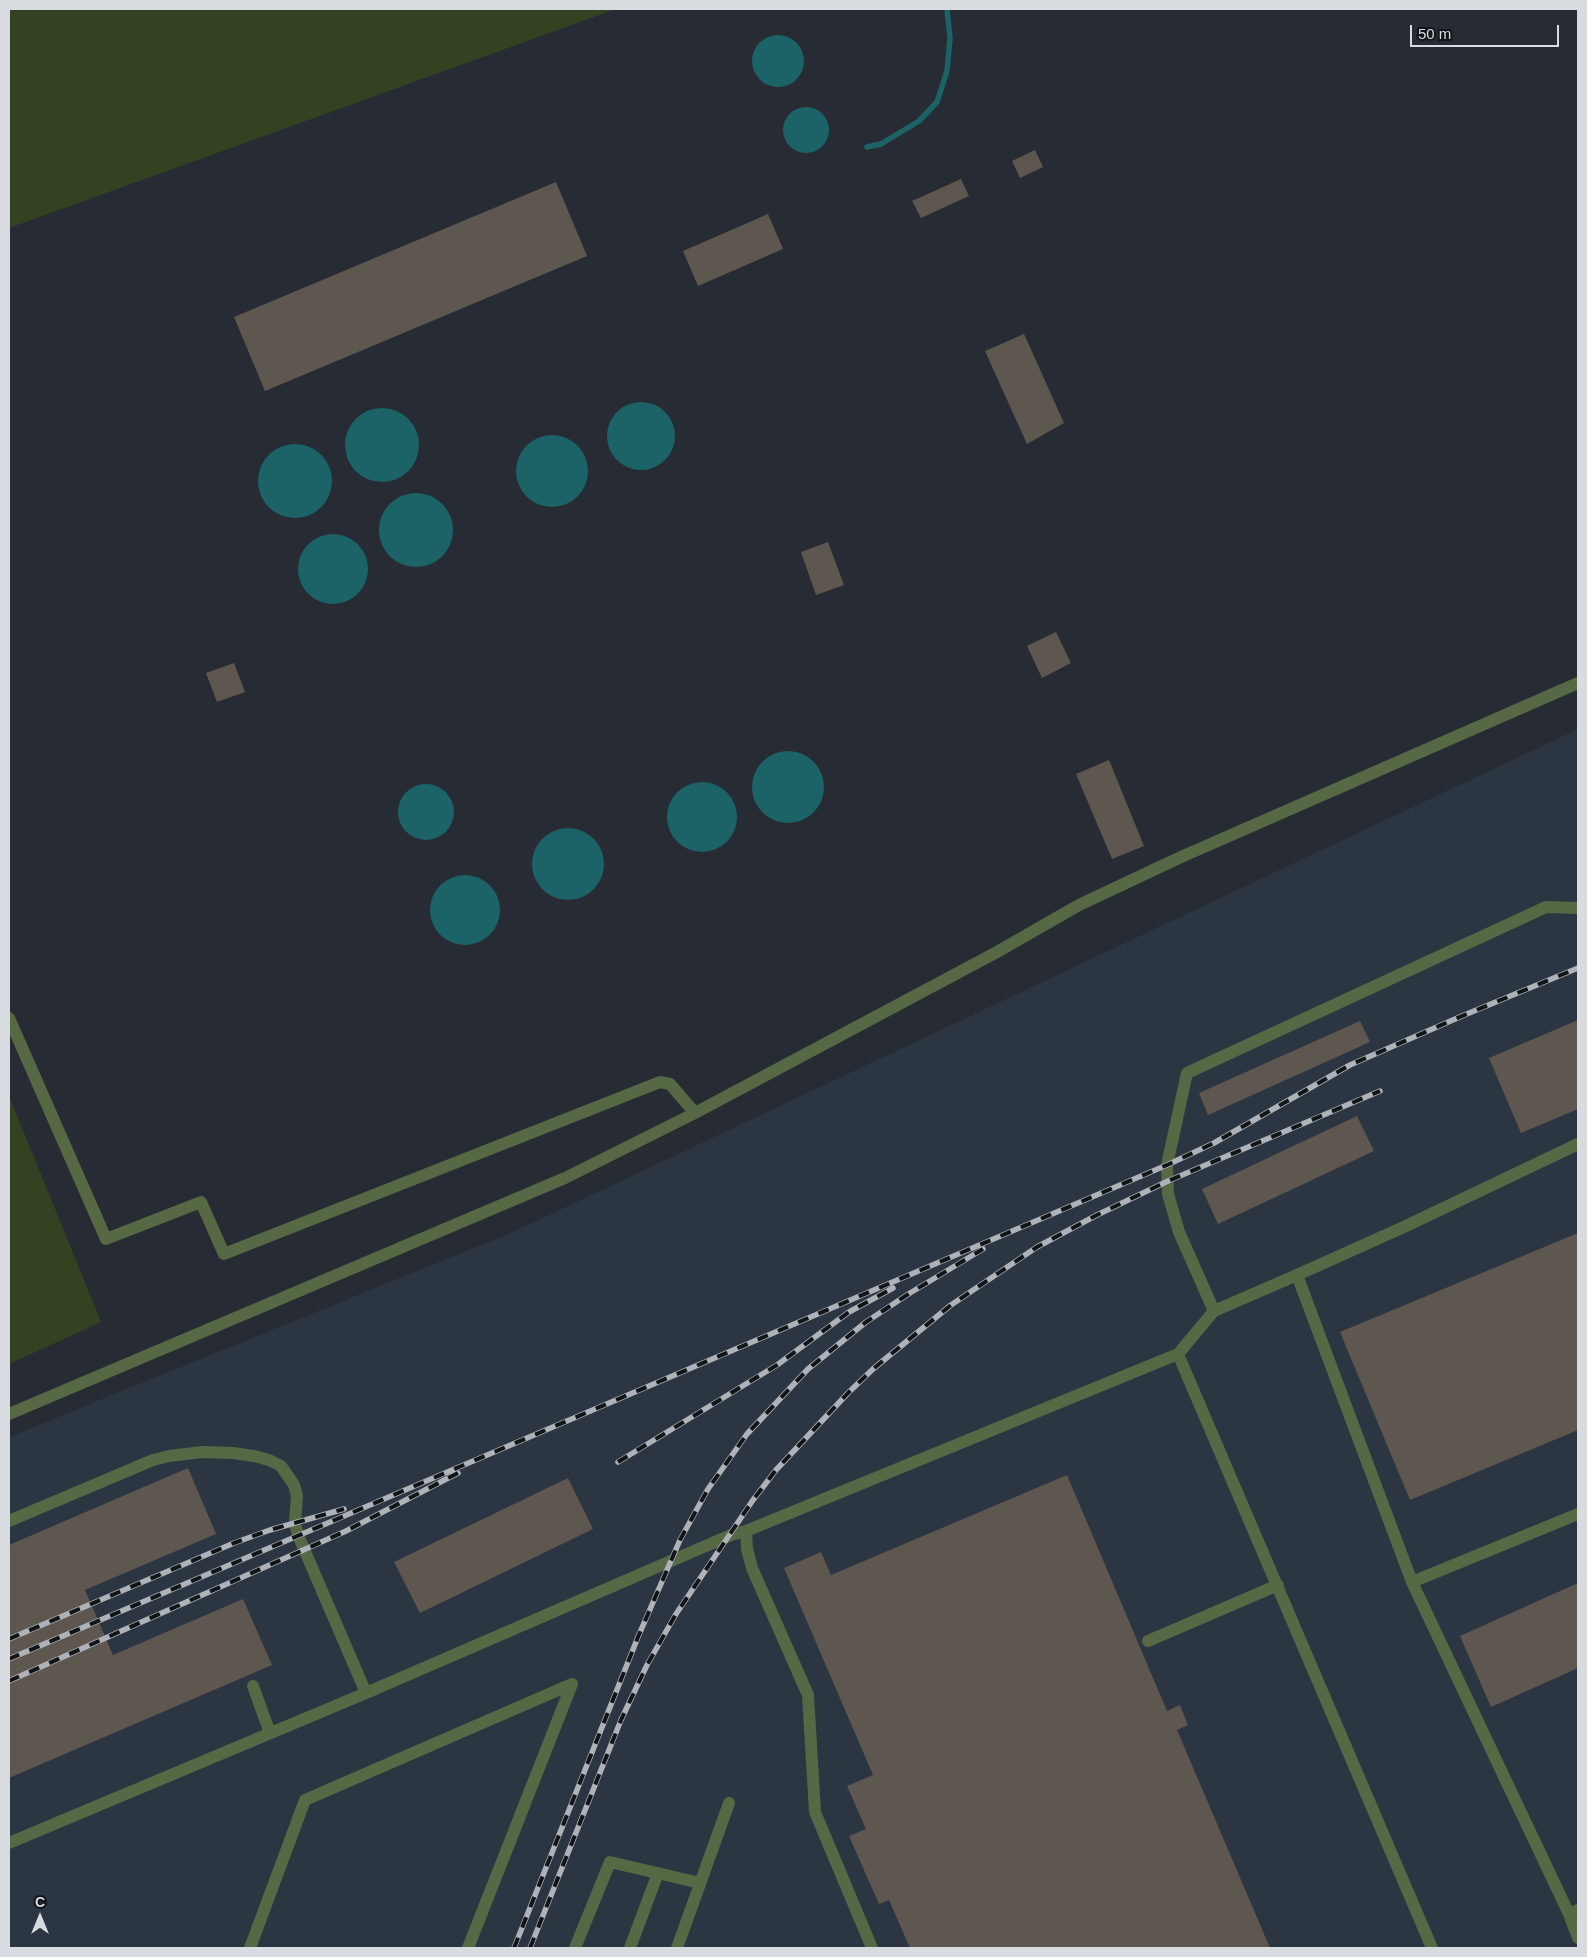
<!DOCTYPE html>
<meta charset="utf-8">
<style>
body{margin:0}
#map{position:relative;width:1587px;height:1957px;overflow:hidden;background:#272c34;font-family:Arial,sans-serif}
canvas{display:block}
.frame{position:absolute;inset:0;border:10px solid #d8dce1;pointer-events:none}
.north{position:absolute;left:15px;top:1892px;width:50px;height:50px;-webkit-text-stroke:4px #121518;paint-order:stroke;rotate:0deg;font-size:14px;font-weight:700;line-height:20px;text-align:center;color:#d8dce1}
.north::after{content:'';display:block;margin:auto;width:18px;height:22px;background:#d8dce1;clip-path:polygon(50% 0,100% 100%,50% 72%,0 100%)}
.scale{position:absolute;left:1410px;top:25px;width:149px;height:22px;box-sizing:border-box;border:2px solid #d8dce1;border-top:0;padding-left:6px;font-size:15px;line-height:18px;white-space:nowrap;color:#d8dce1;-webkit-text-stroke:4px #121518;paint-order:stroke}
</style>
<div id="map">
<canvas width="1587" height="1957"></canvas>
<div class="frame"></div>
<div class="north">С</div>
<div class="scale">50 m</div>
</div>
<script>
const context = document.querySelector('canvas').getContext('2d');
context.lineJoin = 'round';
function fillPath(path, color) {
  context.fillStyle = color;
  context.fill(path, 'evenodd');
}
function poly(rows) {
  const path = new Path2D();
  for (const r of rows) {
    if (r.length === 3) {
      path.moveTo(r[0] + r[2], r[1]);
      path.arc(r[0], r[1], r[2], 0, 2 * Math.PI);
      continue;
    }
    path.moveTo(r[0], r[1]);
    for (let i = 2; i < r.length; i += 2) path.lineTo(r[i], r[i + 1]);
  }
  return path;
}
function strokePath(path, color, width, dash) {
  context.strokeStyle = color;
  context.lineWidth = width;
  context.lineCap = dash ? 'butt' : 'round';
  context.setLineDash(dash || []);
  context.stroke(path);
}
const built = poly([
 [1578,729,1578,1948,9,1948,9,1437,513,1232]
]);
const green = poly([
 [9,9,616,9,9,228],
 [9,1096,101,1322,9,1364]
]);
const water = poly([
 [778,61,26],
 [806,130,23],
 [641,436,34],
 [382,445,37],
 [552,471,36],
 [295,481,37],
 [416,530,37],
 [333,569,35],
 [788,787,36],
 [702,817,35],
 [426,812,28],
 [568,864,36],
 [465,910,35]
]);
const stream = poly([
 [867,147,881,144,919,121,937,102,947,71,950,38,947,9]
]);
const building = poly([
 [1035,150,1043,167,1020,178,1012,161],
 [961,179,969,196,921,218,912,201],
 [556,182,587,256,265,391,234,317],
 [768,214,783,249,698,286,683,251],
 [1024,334,1064,423,1027,444,985,351],
 [828,542,844,585,816,595,801,552],
 [1056,632,1071,663,1042,678,1027,646],
 [234,663,245,692,217,702,206,673],
 [1109,760,1144,846,1112,859,1076,774],
 [1578,1020,1578,1109,1521,1133,1489,1058],
 [1360,1021,1370,1042,1208,1115,1199,1093],
 [1357,1116,1374,1151,1218,1224,1202,1189],
 [1578,1233,1578,1430,1410,1500,1340,1332],
 [188,1468,216,1534,85,1590,113,1655,243,1599,272,1665,9,1778,9,1545],
 [1067,1475,1167,1711,1180,1705,1188,1725,1177,1730,1270,1948,910,1948,889,1900,879,1904,849,1836,866,1829,847,1786,873,1775,784,1568,821,1552,831,1575],
 [568,1478,593,1529,420,1613,394,1562],
 [1578,1583,1578,1668,1491,1707,1460,1636]
]);
const minor = poly([
 [9,1018,106,1239,201,1202,224,1254,660,1082,670,1084,695,1113],
 [1297,1275,1406,1226,1578,1144],
 [1214,1311,1179,1232,1168,1194,1167,1165,1187,1073,1546,907,1578,908],
 [9,1414,565,1178,695,1113,997,952,1079,905,1181,857,1578,683],
 [9,1521,153,1460,169,1456,202,1452,233,1453,254,1456,269,1460,281,1466,294,1485,297,1496,295,1523,298,1535,366,1693],
 [746,1531,747,1549,752,1568,808,1695,815,1812,872,1948],
 [1412,1582,1578,1514],
 [1148,1641,1278,1585],
 [253,1686,270,1733],
 [9,1843,366,1693,731,1535,746,1531,1178,1354],
 [1578,1910,1569,1914,1578,1938],
 [250,1948,305,1800,572,1684],
 [468,1948,572,1684],
 [575,1948,610,1862,700,1883],
 [630,1948,658,1873],
 [677,1948,729,1803],
 [1432,1948,1178,1354,1214,1311,1297,1275,1412,1582,1569,1914]
]);
const rail = poly([
 [618,1462,777,1365,849,1312,893,1288],
 [9,1639,234,1543,270,1530,344,1509],
 [9,1659,1167,1165,1214,1143,1350,1065,1462,1016,1578,968],
 [9,1681,346,1531,458,1473],
 [514,1948,638,1637,680,1540,708,1489,747,1434,808,1369,866,1322,910,1293,983,1249],
 [530,1948,621,1720,647,1665,676,1614,753,1500,776,1470,848,1393,873,1369,951,1305,1037,1247,1097,1215,1168,1181,1380,1091]
]);
fillPath(built, '#2c3542');
fillPath(green, '#334321');
fillPath(water, '#1b6367');
strokePath(stream, '#1b6367', 5.5);
fillPath(building, '#5e574f');
strokePath(minor, '#576844', 12);
strokePath(rail, '#afb3b9', 5.5);
strokePath(rail, '#121518', 4, [11]);
</script>
